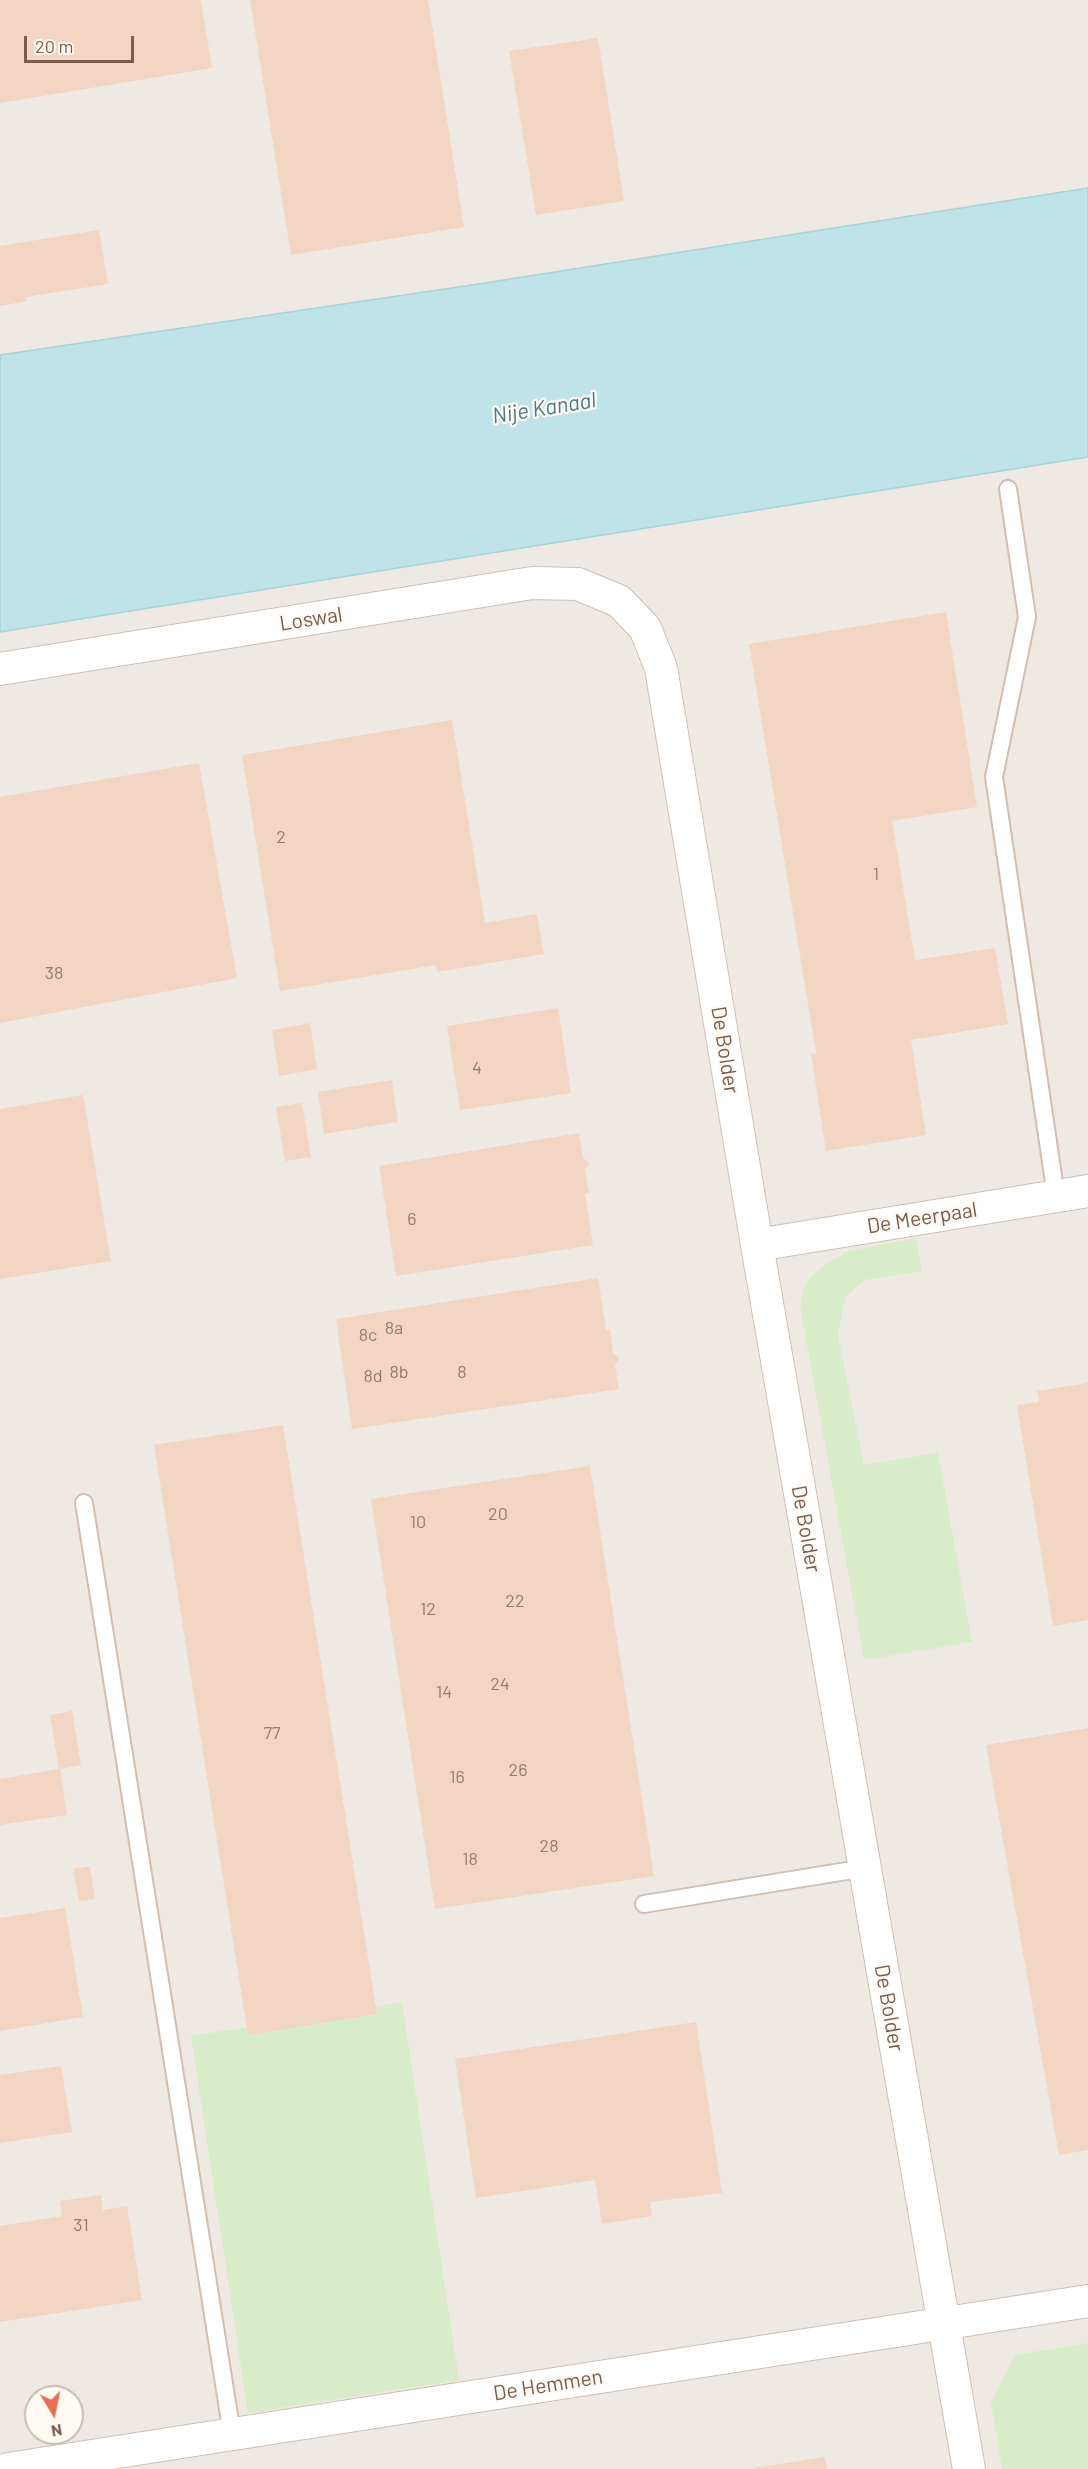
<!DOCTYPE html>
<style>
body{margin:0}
#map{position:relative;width:1088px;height:2469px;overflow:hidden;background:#fdf6ec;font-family:Barlow,sans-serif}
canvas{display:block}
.north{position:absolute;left:24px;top:2385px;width:60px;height:60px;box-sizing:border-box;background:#fffaf3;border:2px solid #cabbb1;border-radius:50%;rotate:170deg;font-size:16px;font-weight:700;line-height:24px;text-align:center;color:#7a5c4d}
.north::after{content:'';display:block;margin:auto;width:21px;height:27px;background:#e76f51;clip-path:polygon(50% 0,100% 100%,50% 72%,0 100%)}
.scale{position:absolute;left:24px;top:36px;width:110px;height:27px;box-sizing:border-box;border:3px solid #7a5c4d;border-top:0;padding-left:8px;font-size:18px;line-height:21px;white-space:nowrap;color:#7a5c4d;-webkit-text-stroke:4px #fffaf3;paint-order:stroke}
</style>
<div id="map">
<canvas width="1088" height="2469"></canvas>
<div class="north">N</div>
<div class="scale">20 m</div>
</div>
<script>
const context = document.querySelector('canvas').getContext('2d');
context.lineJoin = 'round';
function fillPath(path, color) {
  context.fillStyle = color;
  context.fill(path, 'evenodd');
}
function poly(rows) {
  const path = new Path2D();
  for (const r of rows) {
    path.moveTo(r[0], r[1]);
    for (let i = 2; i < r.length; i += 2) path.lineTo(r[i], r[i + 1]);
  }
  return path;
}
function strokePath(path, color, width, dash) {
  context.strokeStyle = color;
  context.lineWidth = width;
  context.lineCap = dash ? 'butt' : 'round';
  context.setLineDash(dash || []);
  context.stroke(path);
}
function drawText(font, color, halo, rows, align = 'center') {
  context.font = font + ' Barlow,sans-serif';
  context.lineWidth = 4.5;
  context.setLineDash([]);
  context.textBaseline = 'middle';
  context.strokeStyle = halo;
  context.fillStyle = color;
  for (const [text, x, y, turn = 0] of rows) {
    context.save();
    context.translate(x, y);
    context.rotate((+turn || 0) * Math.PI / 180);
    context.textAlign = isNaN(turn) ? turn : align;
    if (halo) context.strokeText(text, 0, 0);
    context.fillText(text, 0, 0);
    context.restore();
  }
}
const industrial = poly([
 [0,0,1088,0,1088,188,485,283,0,355],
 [1088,429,1088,2469,0,2469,0,602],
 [36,2397,72,2397,72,2433,36,2433]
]);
const green = poly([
 [916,1238,922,1271,865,1280,845,1297,838,1336,864,1465,938,1453,972,1642,864,1660,800,1306,804,1287,814,1274,829,1262,848,1251],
 [402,2002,459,2380,248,2413,191,2036],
 [1088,2343,1088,2469,1002,2469,991,2402,1015,2355]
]);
const water = poly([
 [1088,188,1088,457,0,632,0,355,485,283,1088,188]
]);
const building = poly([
 [0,0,201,0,212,68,0,103],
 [250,0,428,0,464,227,291,255],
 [598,38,624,201,536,215,509,51],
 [99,230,108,284,26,297,27,301,0,306,0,246],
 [946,612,977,807,892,821,915,960,995,948,1008,1024,911,1040,926,1135,826,1151,811,1054,816,1053,749,644],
 [452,720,485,923,537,914,544,954,437,972,436,965,280,991,242,755],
 [199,763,237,978,0,1023,0,797],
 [558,1008,571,1093,460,1110,447,1026],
 [310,1023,317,1069,279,1076,272,1030],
 [392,1080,398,1122,324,1134,318,1092],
 [83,1095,111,1261,0,1279,0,1109],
 [302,1103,311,1157,285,1161,276,1107],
 [579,1133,583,1158,590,1163,585,1169,589,1193,585,1194,593,1245,396,1276,379,1166],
 [598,1278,606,1330,610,1329,613,1354,620,1358,615,1365,619,1389,352,1429,336,1319],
 [1088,1383,1088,1620,1053,1626,1017,1405,1039,1402,1037,1391],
 [283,1425,377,2014,248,2035,154,1445],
 [590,1466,654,1876,435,1909,371,1499],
 [72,1711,81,1765,60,1769,67,1815,0,1825,0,1779,59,1769,50,1715],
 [1088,1728,1088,2150,1059,2155,986,1745],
 [90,1866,95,1899,79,1901,73,1869],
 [65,1908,83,2017,0,2031,0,1918],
 [696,2022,722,2193,650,2202,652,2216,602,2224,595,2180,476,2198,455,2059],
 [61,2066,72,2132,0,2143,0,2075],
 [101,2195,103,2210,127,2206,142,2300,0,2322,0,2226,62,2216,60,2201],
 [825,2457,827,2469,754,2469,754,2468]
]);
const lane = poly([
 [1008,489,1027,617,994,777,1056,1196],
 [84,1503,232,2434],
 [644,1904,865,1868]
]);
const street = poly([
 [0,669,532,583,578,584,619,601,645,628,661,668,757,1245,969,2469],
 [757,1245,1088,1191],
 [8,2469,1088,2301]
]);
const numberNames = [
 ["2",281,837],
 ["1",876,874],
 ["38",54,973],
 ["4",477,1068],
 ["6",412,1219],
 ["8a",394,1328],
 ["8c",368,1335],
 ["8b",399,1372],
 ["8",462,1372],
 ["8d",373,1376],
 ["20",498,1514],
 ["10",418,1522],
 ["22",515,1601],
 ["12",428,1609],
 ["24",500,1684],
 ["14",444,1692],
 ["77",272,1733],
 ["26",518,1770],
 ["16",457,1777],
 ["28",549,1846],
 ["18",470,1859],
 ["31",81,2225]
];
const streetNames = [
 ["Loswal",311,619,-9],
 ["De Bolder",725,1050,81],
 ["De Meerpaal",922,1218,-9],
 ["De Bolder",806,1529,80],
 ["De Bolder",889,2008,80],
 ["De Hemmen",548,2385,-9]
];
const waterNames = [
 ["Nije Kanaal",544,408,-9]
];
fillPath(industrial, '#efe9e4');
fillPath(green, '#d8ecc9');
fillPath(water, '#bfe3e8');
strokePath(water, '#a5d3da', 1.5);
fillPath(building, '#f3d5c3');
strokePath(lane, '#d1beb0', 20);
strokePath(street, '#d1beb0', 34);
strokePath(lane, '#fff', 16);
strokePath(street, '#fff', 32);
drawText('18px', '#987a6a', null, numberNames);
drawText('21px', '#7a5c4d', '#fffaf3', streetNames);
drawText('italic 22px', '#437c86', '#fffaf3', waterNames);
</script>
